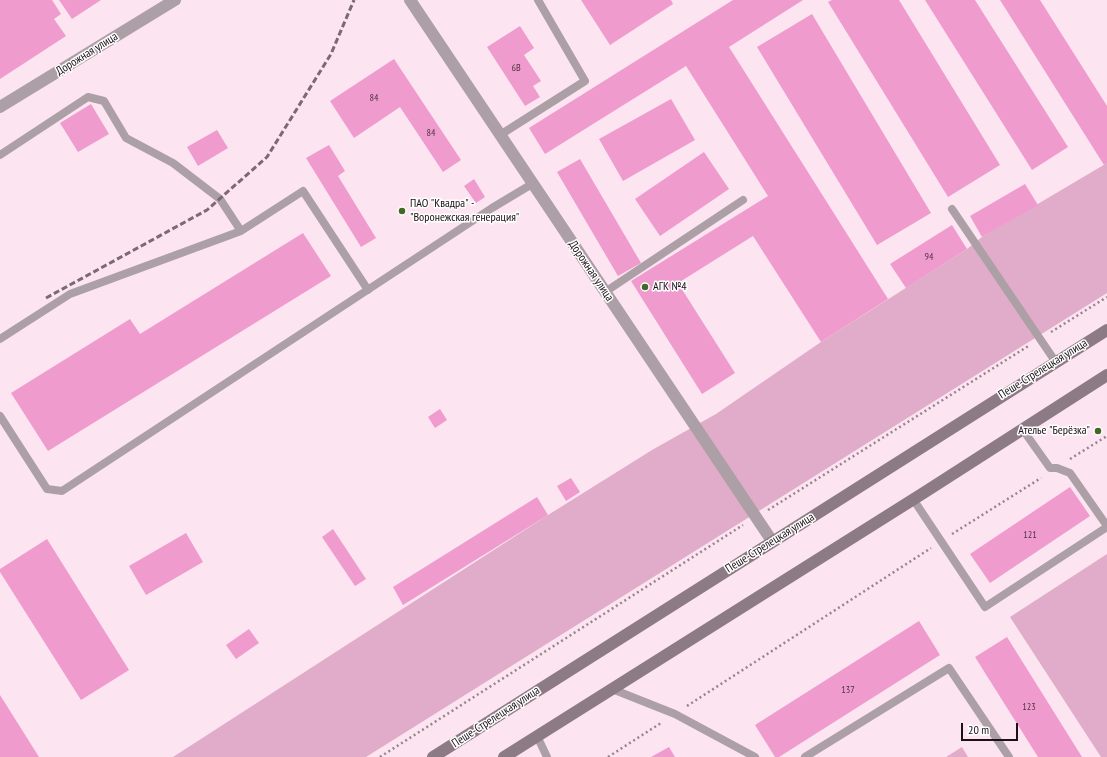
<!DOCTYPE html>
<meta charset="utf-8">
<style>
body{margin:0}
#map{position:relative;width:1107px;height:757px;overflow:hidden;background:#fce4f1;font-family:"PT Sans Narrow",sans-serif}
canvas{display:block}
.scale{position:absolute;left:961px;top:723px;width:57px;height:18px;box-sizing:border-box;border:2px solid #1b1116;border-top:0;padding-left:5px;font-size:12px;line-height:14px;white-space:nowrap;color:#1b1116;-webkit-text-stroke:3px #fff;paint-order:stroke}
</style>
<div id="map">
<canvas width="1107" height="757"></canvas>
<div class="scale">20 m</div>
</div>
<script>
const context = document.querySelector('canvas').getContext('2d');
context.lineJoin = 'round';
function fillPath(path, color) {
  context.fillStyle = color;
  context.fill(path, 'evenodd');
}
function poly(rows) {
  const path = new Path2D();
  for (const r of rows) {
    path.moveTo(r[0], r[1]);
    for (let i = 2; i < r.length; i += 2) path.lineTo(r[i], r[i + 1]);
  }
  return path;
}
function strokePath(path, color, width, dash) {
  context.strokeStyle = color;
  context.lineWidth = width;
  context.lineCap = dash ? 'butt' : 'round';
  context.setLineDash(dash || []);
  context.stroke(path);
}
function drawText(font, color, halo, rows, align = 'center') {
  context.font = font + ' "PT Sans Narrow",sans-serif';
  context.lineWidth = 3;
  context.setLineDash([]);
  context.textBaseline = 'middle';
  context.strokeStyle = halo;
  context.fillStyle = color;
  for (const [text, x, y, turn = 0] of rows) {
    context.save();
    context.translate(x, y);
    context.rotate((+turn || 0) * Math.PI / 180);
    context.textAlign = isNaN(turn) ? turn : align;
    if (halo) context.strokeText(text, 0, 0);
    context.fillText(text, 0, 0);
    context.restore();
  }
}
const green = poly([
 [1107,163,1107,293,366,757,173,757,548,515,652,450,716,414,821,342,967,249,982,237],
 [1107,554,1107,757,1101,757,1010,617],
 [962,747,968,757,946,757]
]);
const building = poly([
 [0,0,52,0,61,14,54,19,66,36,0,79],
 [59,0,101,0,72,19],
 [581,0,671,0,673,4,610,45],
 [733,0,803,0,729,47,888,299,821,342,753,236,678,283,735,373,702,394,631,281,768,196,686,66,545,154,529,128],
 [832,0,899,0,1000,165,948,197,828,2],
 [925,0,975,0,1068,147,1032,170],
 [1000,0,1040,0,1107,106,1107,163,1104,165],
 [812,14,931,213,877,245,757,47],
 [520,26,534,48,524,55,541,81,533,86,540,97,525,106,487,47],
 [394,59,461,160,443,172,400,107,354,138,330,101],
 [671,99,695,140,623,181,599,139],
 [91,104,109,134,78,152,60,123],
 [217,130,228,148,198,166,187,147],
 [329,145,345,171,338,176,376,238,361,247,306,158],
 [704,152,729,189,660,236,635,199],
 [580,159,641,263,618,276,557,172],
 [474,179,485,197,476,203,464,186],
 [1025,184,1038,205,982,237,970,216],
 [952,225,967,249,906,288,890,264],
 [303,233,331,276,48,451,11,393,130,319,140,334],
 [440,409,447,420,435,428,428,417],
 [571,478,580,492,566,501,557,486],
 [1070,487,1090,516,990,583,970,554],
 [537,497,548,515,403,605,393,587],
 [333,529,366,579,355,586,322,537],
 [186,533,203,562,146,595,129,566],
 [47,539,129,670,81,700,0,572,0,569],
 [919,621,940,655,779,757,775,757,755,725],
 [249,629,259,643,236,659,226,645],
 [1007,637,1082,757,1038,757,975,657],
 [0,695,39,757,0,757],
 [669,747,675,757,651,757]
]);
const path = poly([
 [1051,332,1107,297],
 [1070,459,1107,436],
 [768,510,1030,345],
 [952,534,1041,478],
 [687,706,931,548],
 [380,757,743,525],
 [608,757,661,723]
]);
const lane = poly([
 [500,135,585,81,538,0],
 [0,155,88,97,104,101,126,138,173,163,220,199,241,231],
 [952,209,1055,361],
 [605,292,743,200],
 [0,339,70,294,241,231,303,191,368,290],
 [0,416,47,489,62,491,492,208,532,184],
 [1023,430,1050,468,1057,468,1070,473,1107,526],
 [913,499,985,607,1107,527],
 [612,689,675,714,755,757],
 [537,736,547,757],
 [805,757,949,668,1009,757]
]);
const street = poly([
 [410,0,772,541],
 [0,107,175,0]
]);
const secondary = poly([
 [433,757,1107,330],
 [504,757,925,492,1107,375]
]);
const rail = poly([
 [46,298,207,210,267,157,331,54,354,0]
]);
const markers = [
 [402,211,4,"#426924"],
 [645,287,4,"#426924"],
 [1098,431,4,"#426924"]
];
const numberNames = [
 ["6В",516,68],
 ["84",374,98],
 ["84",431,133],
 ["94",929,257],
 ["121",1030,535],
 ["137",848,690],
 ["123",1029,707]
];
const streetNames = [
 ["Дорожная улица",87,54,-32],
 ["Дорожная улица",591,271,56],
 ["Пеше-Стрелецкая улица",1043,369,-32],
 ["Пеше-Стрелецкая улица",770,543,-32],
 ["Пеше-Стрелецкая улица",496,717,-33]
];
const poiNames = [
 ["ПАО \"Квадра\" -",410,204],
 ["\"Воронежская генерация\"",410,218],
 ["АГК №4",653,287],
 ["Ателье \"Берёзка\"",1090,431,"right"]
];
fillPath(green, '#e0acc9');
fillPath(building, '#ef9bcd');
strokePath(path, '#97858e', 2.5, [2, 3]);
strokePath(lane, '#ac9fa6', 8);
strokePath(street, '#ac9fa6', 12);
strokePath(secondary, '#8c7a84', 12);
strokePath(rail, '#7a6a73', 3, [6, 3]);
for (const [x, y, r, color] of markers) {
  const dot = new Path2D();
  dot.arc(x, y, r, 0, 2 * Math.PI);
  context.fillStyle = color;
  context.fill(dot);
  strokePath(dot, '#fff', 1.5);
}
drawText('10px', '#503444', null, numberNames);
drawText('12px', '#1b1116', '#fff', streetNames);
drawText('12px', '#1b1116', '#fff', poiNames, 'left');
</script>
